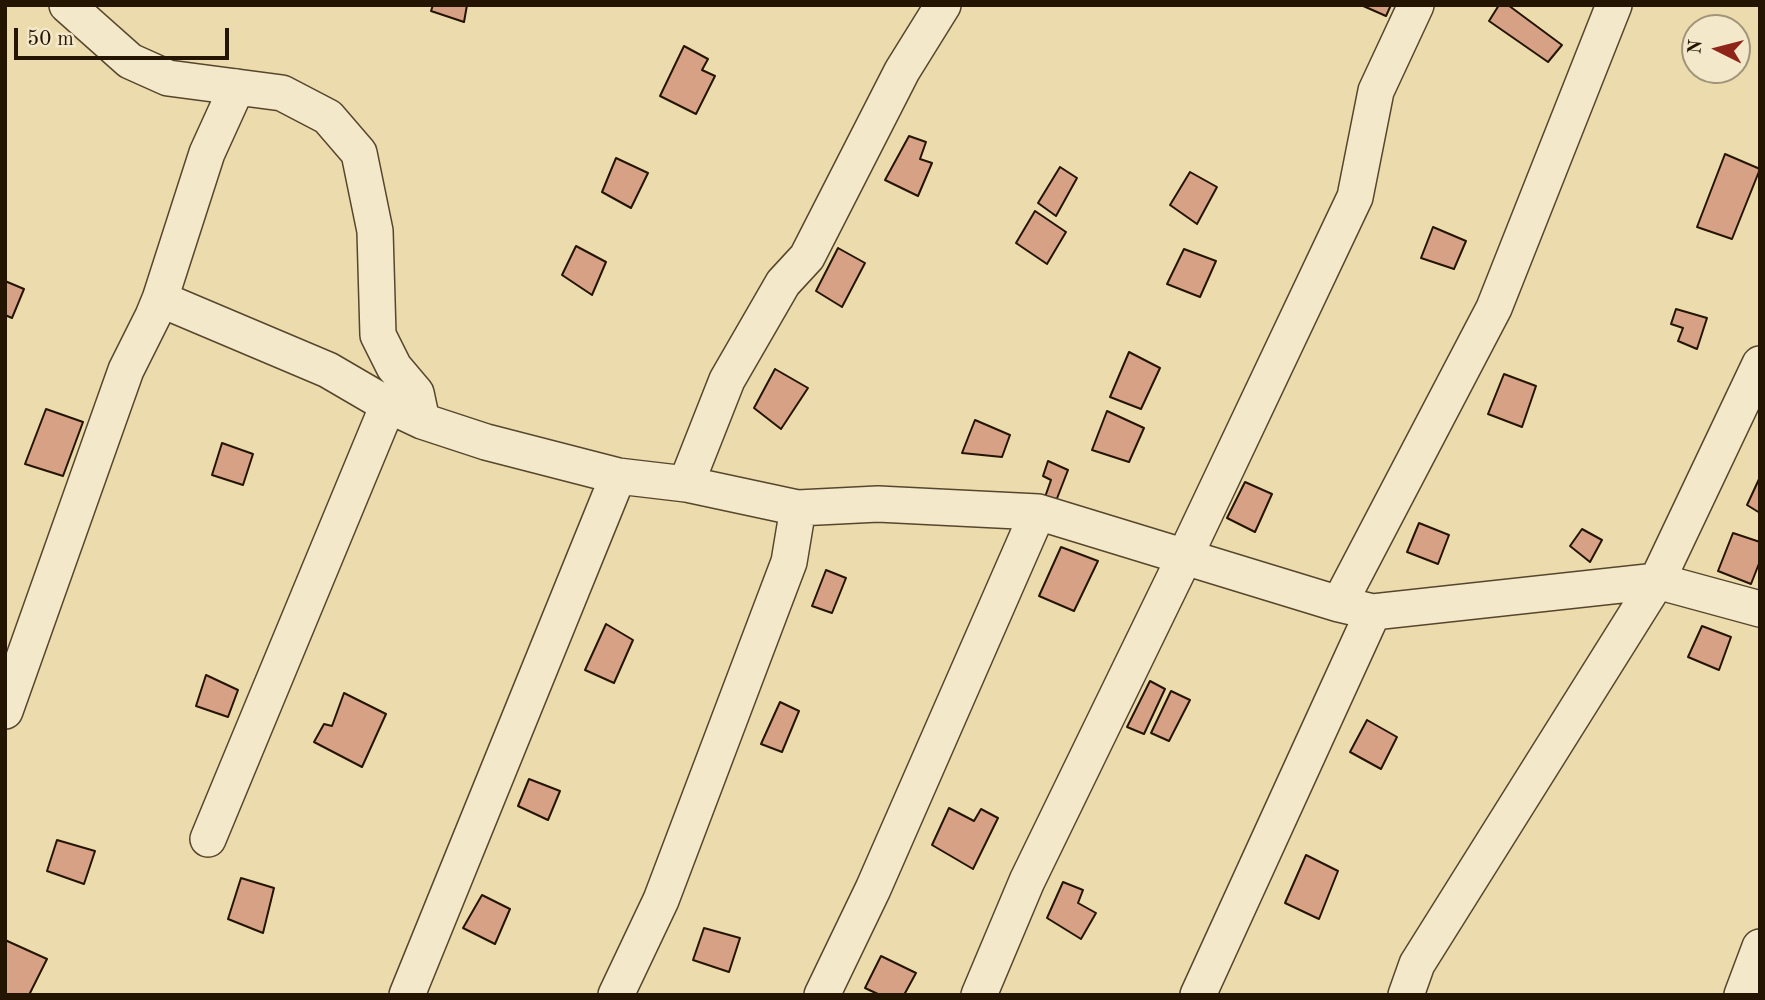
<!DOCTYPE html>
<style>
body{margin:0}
#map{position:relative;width:1765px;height:1000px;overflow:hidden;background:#ecdbac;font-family:"Old Standard TT",serif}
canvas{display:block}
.frame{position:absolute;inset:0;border:7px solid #241503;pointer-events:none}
.north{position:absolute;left:1681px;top:14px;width:70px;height:70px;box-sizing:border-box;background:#f3e8c9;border:2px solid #a0947a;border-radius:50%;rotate:276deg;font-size:19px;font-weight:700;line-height:28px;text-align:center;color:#241503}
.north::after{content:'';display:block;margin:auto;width:24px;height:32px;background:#8f2418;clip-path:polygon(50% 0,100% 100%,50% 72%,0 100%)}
.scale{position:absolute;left:14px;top:28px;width:215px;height:32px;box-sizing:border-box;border:4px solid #241503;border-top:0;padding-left:9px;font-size:21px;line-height:24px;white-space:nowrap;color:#241503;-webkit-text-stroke:5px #f3e8c9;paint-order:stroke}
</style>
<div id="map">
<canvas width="1765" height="1000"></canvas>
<div class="frame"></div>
<div class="north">N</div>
<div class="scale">50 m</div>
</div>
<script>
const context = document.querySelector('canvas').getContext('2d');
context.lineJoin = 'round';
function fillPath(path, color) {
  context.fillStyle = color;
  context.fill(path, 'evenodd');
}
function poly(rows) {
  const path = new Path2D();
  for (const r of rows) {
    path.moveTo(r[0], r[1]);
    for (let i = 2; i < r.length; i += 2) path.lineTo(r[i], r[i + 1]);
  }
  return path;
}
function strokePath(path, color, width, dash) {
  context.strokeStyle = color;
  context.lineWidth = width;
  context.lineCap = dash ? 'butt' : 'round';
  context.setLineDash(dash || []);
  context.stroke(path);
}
const building = poly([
 [433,5,467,5,464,22,431,11,433,5],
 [1361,5,1391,5,1386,16,1361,5],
 [1499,5,1508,5,1562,45,1548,62,1489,21,1499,5],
 [684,46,708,59,702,70,715,76,696,114,660,96,684,46],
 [909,136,926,142,920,159,932,163,918,196,885,180,909,136],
 [1725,154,1760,169,1732,239,1697,227,1725,154],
 [616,158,648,173,631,208,602,192,616,158],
 [1060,167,1077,178,1056,216,1038,203,1060,167],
 [1190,172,1217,187,1197,224,1170,205,1190,172],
 [1035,211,1066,232,1047,264,1016,243,1035,211],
 [1433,227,1466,241,1454,269,1421,258,1433,227],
 [576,246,606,262,592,295,562,275,576,246],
 [838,248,865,263,842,307,816,291,838,248],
 [1184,249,1216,261,1200,297,1167,284,1184,249],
 [5,281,24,289,12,318,5,315,5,281],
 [1676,309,1707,318,1697,349,1678,341,1683,328,1671,324,1676,309],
 [1129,352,1160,368,1141,409,1110,397,1129,352],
 [775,369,808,388,781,429,754,408,775,369],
 [1504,374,1536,386,1522,427,1488,414,1504,374],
 [46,409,83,422,63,476,25,464,46,409],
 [1107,411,1144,428,1129,462,1092,450,1107,411],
 [975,420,1010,435,1002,457,962,453,975,420],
 [222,443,253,454,243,485,212,475,222,443],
 [1048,461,1068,470,1056,501,1045,497,1051,480,1043,476,1048,461],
 [1760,477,1760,513,1747,505,1760,477],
 [1245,482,1272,494,1255,532,1227,518,1245,482],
 [1419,523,1449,535,1438,564,1407,552,1419,523],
 [1582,529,1602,540,1590,562,1570,546,1582,529],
 [1733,533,1760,542,1760,561,1751,584,1718,571,1733,533],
 [1061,547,1098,561,1074,611,1039,596,1061,547],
 [826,570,846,578,832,613,812,606,826,570],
 [606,624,633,640,614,683,585,670,606,624],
 [1702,626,1731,637,1719,670,1688,657,1702,626],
 [206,675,238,690,228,717,196,706,206,675],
 [1150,681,1165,689,1144,734,1127,727,1150,681],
 [1171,691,1190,700,1169,741,1151,733,1171,691],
 [344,693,386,714,362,767,314,742,324,724,332,726,344,693],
 [780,702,799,711,782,752,761,744,780,702],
 [1367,720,1397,737,1381,769,1350,752,1367,720],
 [529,779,560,791,548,820,518,806,529,779],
 [949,808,974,821,981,809,998,818,973,869,932,845,949,808],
 [57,840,95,851,84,884,47,871,57,840],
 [1306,855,1338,871,1319,919,1285,903,1306,855],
 [241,878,274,888,263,933,228,919,241,878],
 [1063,882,1083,890,1078,903,1096,913,1081,939,1047,918,1063,882],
 [482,895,510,909,495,944,463,928,482,895],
 [704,928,740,938,729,972,693,960,704,928],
 [5,940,47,959,29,995,5,995,5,940],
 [881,956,916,973,904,995,880,995,865,988,881,956]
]);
const street = poly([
 [67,5,130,61,168,78,282,93,328,117,359,153,375,231,378,335,394,367,416,393,422,421],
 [160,299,207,153,237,87],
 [686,484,727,380,783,283,807,257,902,71,943,5],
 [1339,604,1494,308,1614,5],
 [5,711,126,370,153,316,160,299,328,370,388,405,422,421,486,442,618,476,686,484,798,508,878,504,1038,512,1339,604,1373,612],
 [208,839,388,405],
 [407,995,618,476],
 [616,995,661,900,789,562,798,508],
 [822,995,873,889,1038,512],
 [979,995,1027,881,1185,556,1355,197,1376,91,1416,5],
 [1198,995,1373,612,1657,581,1760,364],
 [1406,995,1417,964,1657,581,1760,609],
 [1742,995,1760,947]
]);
fillPath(building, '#d6a185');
strokePath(building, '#241503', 2);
strokePath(street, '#56462d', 38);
strokePath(street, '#f3e8c9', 35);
</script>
